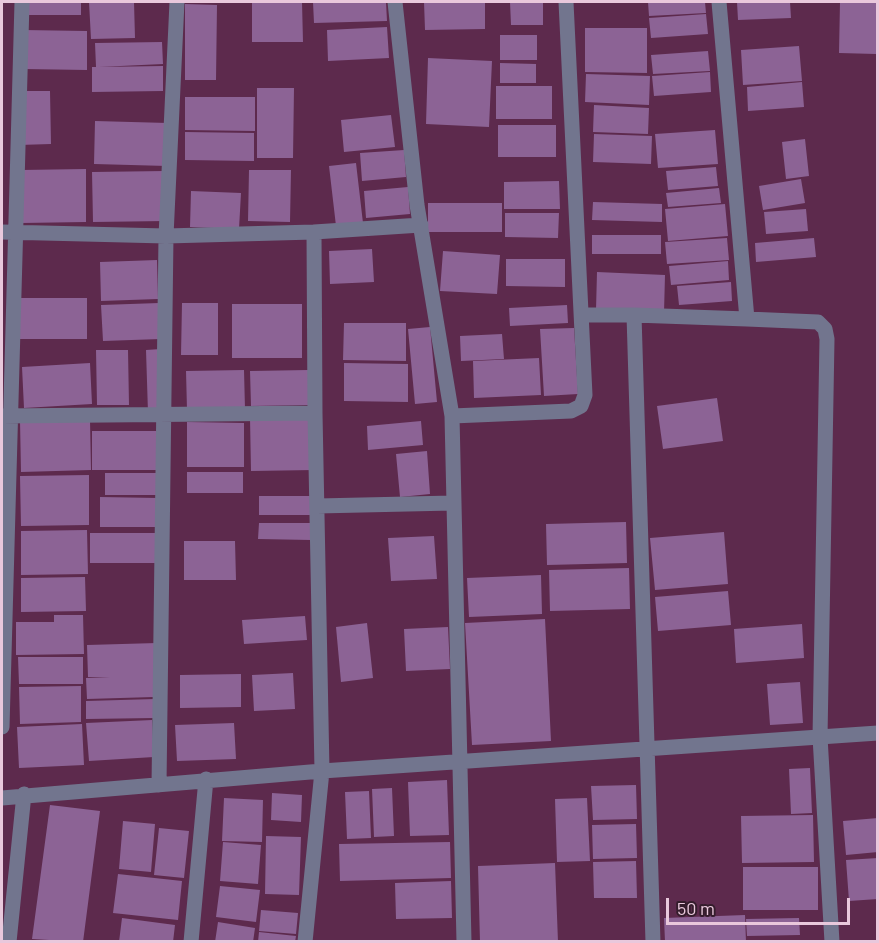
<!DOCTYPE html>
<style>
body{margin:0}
#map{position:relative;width:879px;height:943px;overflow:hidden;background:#5d2a4d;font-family:Barlow,sans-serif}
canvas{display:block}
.frame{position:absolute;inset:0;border:3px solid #e9c8dc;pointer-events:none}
.scale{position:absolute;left:666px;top:898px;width:184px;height:27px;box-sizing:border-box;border:3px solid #e9c8dc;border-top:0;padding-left:8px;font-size:18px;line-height:21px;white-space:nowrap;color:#e9c8dc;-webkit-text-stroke:4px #341d2c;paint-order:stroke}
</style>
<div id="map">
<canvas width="879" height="943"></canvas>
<div class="frame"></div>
<div class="scale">50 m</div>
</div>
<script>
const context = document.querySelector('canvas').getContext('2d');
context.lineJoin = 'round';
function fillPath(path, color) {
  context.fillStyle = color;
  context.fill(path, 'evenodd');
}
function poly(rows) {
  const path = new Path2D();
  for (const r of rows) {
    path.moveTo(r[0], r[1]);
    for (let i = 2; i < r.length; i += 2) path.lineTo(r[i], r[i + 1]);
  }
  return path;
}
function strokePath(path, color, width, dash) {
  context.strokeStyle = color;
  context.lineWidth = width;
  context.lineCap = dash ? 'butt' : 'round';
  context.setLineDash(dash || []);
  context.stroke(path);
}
const building = poly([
 [26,2,81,2,81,15,26,15],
 [89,2,134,2,135,38,91,39],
 [302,2,303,42,252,42,252,3],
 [313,2,386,2,387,21,314,23],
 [424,2,485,2,485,29,425,30],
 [510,2,543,2,543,25,511,25],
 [648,2,705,2,706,13,649,16],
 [737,2,790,2,791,18,738,20],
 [840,2,877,2,876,54,839,53],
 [185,4,217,5,216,80,185,80],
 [706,14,708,34,651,38,649,18],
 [387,27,389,58,328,61,327,30],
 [585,28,647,28,647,73,585,72],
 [23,30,87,31,87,70,23,69],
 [500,35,537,35,537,60,500,60],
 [162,42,163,64,99,67,163,66,163,91,92,92,92,67,96,67,95,43],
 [799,46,802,81,743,85,741,50],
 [708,51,710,71,653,74,651,55],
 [428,58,492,61,489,127,426,124],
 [500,63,536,64,536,83,500,83],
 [710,72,711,92,654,96,652,76],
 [586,74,650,76,649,105,585,102],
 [802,82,804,107,748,111,747,87],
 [496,86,552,86,552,119,496,119],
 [257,88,294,88,293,158,257,158],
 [19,91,50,91,51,144,19,145],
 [185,97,255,97,255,131,185,130],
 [594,105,649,108,648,134,593,132],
 [391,115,395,147,344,152,341,120],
 [95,121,168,123,167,166,94,164],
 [498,125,556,125,556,157,498,157],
 [715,130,718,164,658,168,655,134],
 [185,132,254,133,254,161,185,160],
 [594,134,652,136,651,164,593,162],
 [805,139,809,176,786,179,782,142],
 [404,150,406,177,362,181,360,153],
 [356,163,363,223,336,226,329,166],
 [716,167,718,186,668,190,666,171],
 [86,169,86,222,22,223,21,170],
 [249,170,291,170,290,222,248,221],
 [165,171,166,221,93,222,92,172],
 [801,179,805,203,763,210,759,186],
 [559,181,560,209,504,209,504,182],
 [408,187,410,214,366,218,364,191],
 [719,188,721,203,668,207,666,193],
 [191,191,241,193,239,229,190,227],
 [593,202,662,204,662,222,592,220],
 [428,203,502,203,502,232,428,232],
 [725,204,728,236,668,241,665,209],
 [806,209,808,231,766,234,764,212],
 [505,213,559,213,558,238,505,237],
 [592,235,661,235,661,254,592,254],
 [727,238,729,260,667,264,665,242],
 [814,238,816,257,756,262,755,243],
 [372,249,374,282,330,284,329,251],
 [443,251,500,255,497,294,440,291],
 [506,259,565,259,565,287,506,286],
 [157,260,158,299,101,301,100,262],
 [728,261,729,280,671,285,669,266],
 [597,272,665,275,664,313,596,310],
 [731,282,732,301,679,305,677,286],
 [18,298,87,298,87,339,19,339],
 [159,303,161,339,103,341,101,305],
 [182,303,218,303,218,355,181,355],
 [232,304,302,304,302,358,232,358],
 [567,305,568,323,510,326,509,308],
 [344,323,406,323,406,361,343,360],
 [430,327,437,402,415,404,408,329],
 [574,328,578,394,544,396,540,329],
 [502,334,504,359,461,361,460,336],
 [161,349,164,413,148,413,146,350],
 [96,350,128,350,129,405,97,405],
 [539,358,541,395,474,398,473,361],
 [90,363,92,404,24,408,22,367],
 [344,363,408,364,408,402,344,401],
 [244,370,245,409,187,410,186,371],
 [308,370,308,405,251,406,250,371],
 [717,398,723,441,663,449,657,406],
 [313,417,314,470,251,471,250,418],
 [90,420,91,470,21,472,20,421],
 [421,421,423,445,368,450,367,426],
 [187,422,244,423,244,467,187,467],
 [92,431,156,431,156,470,92,470],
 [427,451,430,494,400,497,396,454],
 [187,472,243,472,243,493,187,493],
 [105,473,156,473,156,495,105,495],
 [89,475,89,525,21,526,20,476],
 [259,496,311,496,311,515,259,515],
 [100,497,158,498,159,527,100,527],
 [626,522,627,563,547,565,546,524],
 [259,523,311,523,311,540,258,539],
 [87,530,88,574,21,575,21,531],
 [724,532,728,584,655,590,650,538],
 [90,533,159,533,159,563,90,563],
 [434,536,437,579,391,581,388,538],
 [184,541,235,541,236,580,184,580],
 [629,568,630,609,550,611,549,570],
 [541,575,542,614,469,617,467,578],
 [85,577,86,611,21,612,21,578],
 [728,591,731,625,658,631,655,597],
 [54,615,83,615,84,654,16,655,16,622,54,622],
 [305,616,307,640,244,644,242,620],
 [545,619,551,741,472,745,465,623],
 [367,623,373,678,341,682,336,627],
 [802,624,804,658,736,663,734,629],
 [448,627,450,669,406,671,404,629],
 [157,643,154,697,87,699,86,678,110,677,88,677,87,645],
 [18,657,83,657,83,684,19,684],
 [293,673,295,709,254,711,252,675],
 [241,674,241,707,180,708,180,675],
 [800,682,803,723,770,725,767,684],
 [81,686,81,722,20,724,19,687],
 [155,699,155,718,86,719,86,701],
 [152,720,154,757,89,761,86,723],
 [234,723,236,759,177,761,175,725],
 [82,724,84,765,19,768,17,727],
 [810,768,812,813,791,814,789,769],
 [447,780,449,835,410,836,408,782],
 [636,785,637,819,593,820,591,786],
 [392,788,394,836,374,837,372,789],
 [369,791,371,838,347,839,345,792],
 [272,793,302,795,301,822,271,820],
 [224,798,263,800,262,842,222,841],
 [587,798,590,861,557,862,555,799],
 [50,805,100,811,83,942,32,939],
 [813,815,814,862,742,863,741,816],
 [878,818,878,852,846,855,843,821],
 [123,821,155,824,151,872,119,869],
 [636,824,637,858,593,859,592,825],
 [159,828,189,831,184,878,154,875],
 [266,836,301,837,299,895,265,894],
 [223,842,261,845,258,884,220,881],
 [450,842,451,878,340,881,339,844],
 [878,858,878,899,849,901,846,860],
 [636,861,637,898,594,898,593,862],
 [555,863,558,942,480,942,478,866],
 [743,867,818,867,818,910,743,910],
 [118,874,182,881,178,920,113,913],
 [451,881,452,918,396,919,395,883],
 [220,886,260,890,256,922,216,917],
 [261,910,298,913,296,934,259,931],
 [745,915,746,942,665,942,664,918],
 [122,918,175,925,173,942,119,942],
 [799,918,800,935,747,936,746,919],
 [218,922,255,928,253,942,215,942],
 [259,932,296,936,295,942,258,942]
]);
const minor = poly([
 [395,2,417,205,452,416,464,942],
 [2,232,166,236,314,232,315,413,322,771,305,942],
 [314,232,421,225],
 [583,315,634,315],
 [747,319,818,322,825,329,827,339,820,737,832,942],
 [2,416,315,413],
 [452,416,571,411,581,406,585,395,566,2],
 [317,506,453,503],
 [2,727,22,2],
 [159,785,166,236,177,2],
 [2,798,322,771,878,733],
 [9,942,24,794],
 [191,942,206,779],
 [653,942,634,315,747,319,719,2]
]);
fillPath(building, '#8c6395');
strokePath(minor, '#72758e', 15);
</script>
